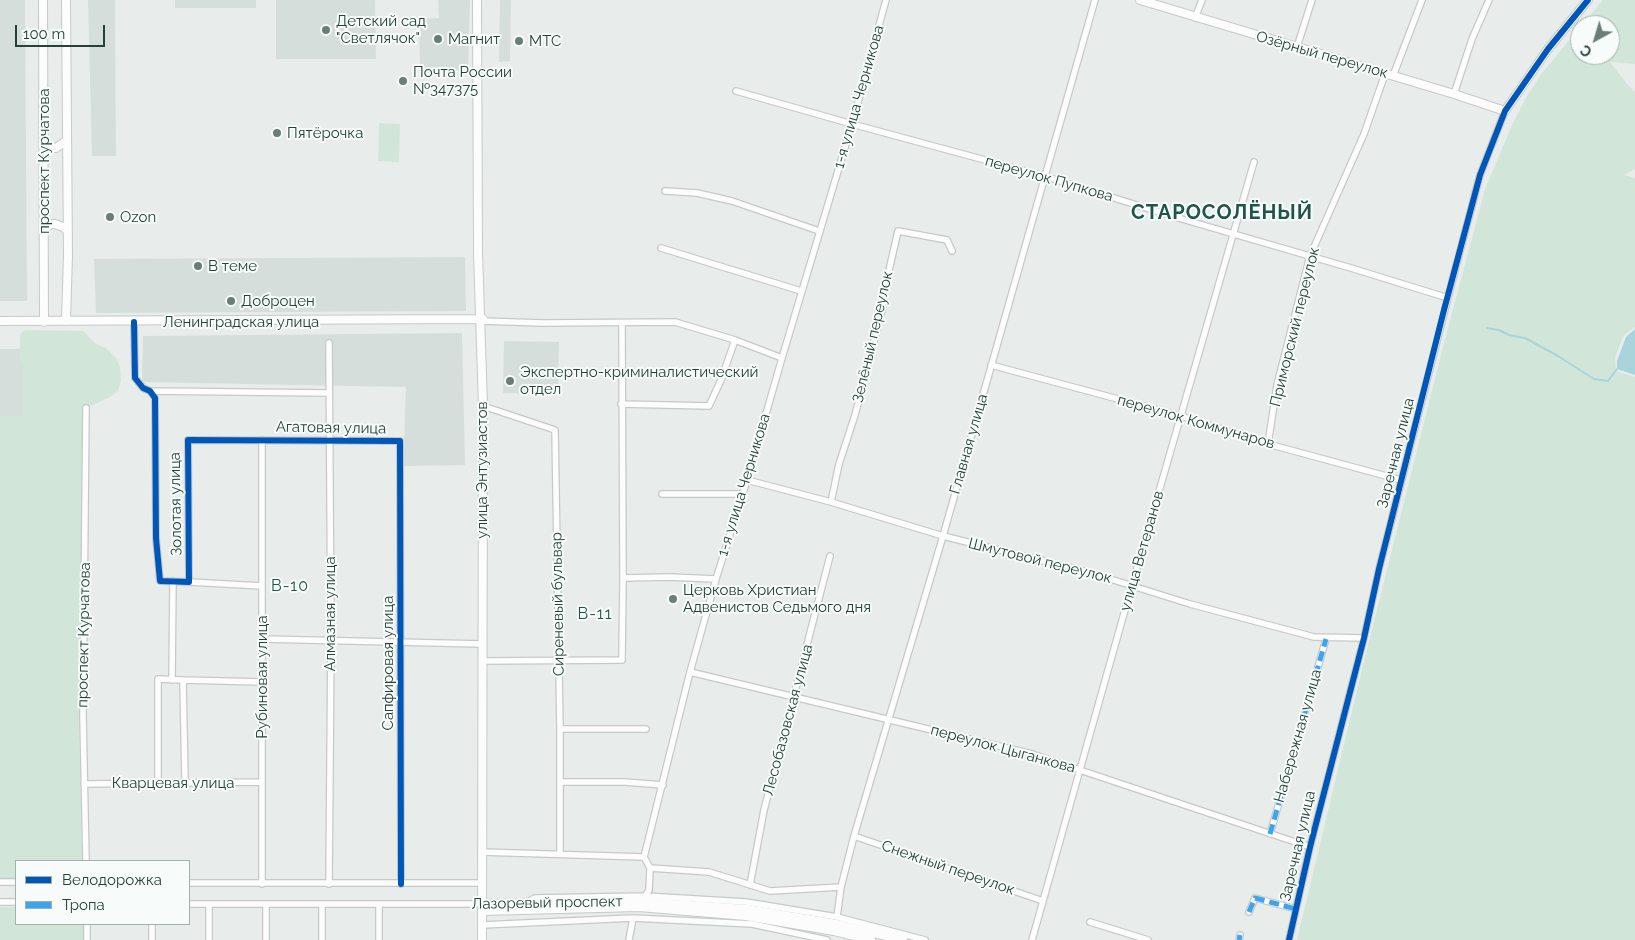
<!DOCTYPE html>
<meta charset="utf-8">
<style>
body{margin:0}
#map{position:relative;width:1635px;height:940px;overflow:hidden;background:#e8edeb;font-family:Raleway,sans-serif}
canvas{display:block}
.legend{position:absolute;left:15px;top:860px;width:175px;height:65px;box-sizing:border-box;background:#f7fbf9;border:1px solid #a3b1ad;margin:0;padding:6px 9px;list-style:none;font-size:15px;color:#24423a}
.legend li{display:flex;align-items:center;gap:10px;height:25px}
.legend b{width:25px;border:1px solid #a3b1ad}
.north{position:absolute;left:1570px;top:15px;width:50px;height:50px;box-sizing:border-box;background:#f7fbf9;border:1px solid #a3b1ad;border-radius:50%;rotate:219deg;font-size:14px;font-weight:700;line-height:20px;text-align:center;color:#24423a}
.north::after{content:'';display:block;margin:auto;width:18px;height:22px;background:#697e78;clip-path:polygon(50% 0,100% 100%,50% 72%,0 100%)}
.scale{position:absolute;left:15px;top:25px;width:90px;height:22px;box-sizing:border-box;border:2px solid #24423a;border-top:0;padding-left:6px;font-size:15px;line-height:18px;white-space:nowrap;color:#24423a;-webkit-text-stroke:4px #f7fbf9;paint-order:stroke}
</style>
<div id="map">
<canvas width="1635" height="940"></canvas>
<ul class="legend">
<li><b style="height:6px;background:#0057b8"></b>Велодорожка</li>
<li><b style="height:6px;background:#3ea4ec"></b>Тропа</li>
</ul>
<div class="north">С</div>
<div class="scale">100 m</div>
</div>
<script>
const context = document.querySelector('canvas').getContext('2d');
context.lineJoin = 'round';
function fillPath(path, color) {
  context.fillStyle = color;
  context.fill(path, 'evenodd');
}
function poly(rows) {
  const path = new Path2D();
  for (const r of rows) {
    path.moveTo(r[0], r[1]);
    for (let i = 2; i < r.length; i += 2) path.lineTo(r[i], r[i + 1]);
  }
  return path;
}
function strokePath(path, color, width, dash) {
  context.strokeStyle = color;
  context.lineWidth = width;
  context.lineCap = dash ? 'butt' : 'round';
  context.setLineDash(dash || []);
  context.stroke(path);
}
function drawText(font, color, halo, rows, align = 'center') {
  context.font = font + ' Raleway,sans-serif';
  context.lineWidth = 4;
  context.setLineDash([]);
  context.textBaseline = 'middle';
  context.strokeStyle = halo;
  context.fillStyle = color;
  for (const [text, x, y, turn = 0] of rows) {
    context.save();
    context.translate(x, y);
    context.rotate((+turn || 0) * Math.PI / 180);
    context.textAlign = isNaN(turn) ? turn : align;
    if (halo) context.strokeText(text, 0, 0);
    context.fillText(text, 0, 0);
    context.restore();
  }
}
const built = poly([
 [0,0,25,0,27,301,0,301],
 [88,0,115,0,116,156,92,156],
 [175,0,256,0,256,8,175,8],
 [276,0,375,0,376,59,276,59],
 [438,0,470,0,468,71,420,69,419,19,439,18],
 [500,0,511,0,510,61,499,62],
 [465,257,466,311,96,313,94,259],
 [462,333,465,465,403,466,406,387,142,382,143,336],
 [504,341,559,342,558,394,503,393],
 [0,349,20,349,20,364,23,365,23,416,0,416]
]);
const green = poly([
 [1603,0,1635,0,1635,64,1610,62,1628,85,1635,92,1635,169,1624,175,1635,178,1635,327,1623,336,1615,358,1616,371,1635,377,1635,940,1297,940,1364,661,1443,347,1485,189,1512,125,1528,94,1542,73,1580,27,1580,55,1610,55,1610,25,1582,25],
 [379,123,400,124,399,162,378,161],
 [26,330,83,331,96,344,106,348,117,359,120,367,121,381,118,391,110,397,86,408,79,725,82,861,16,861,16,878,0,878,0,416,23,416,23,365,20,364,20,337,22,332],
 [0,907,16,907,16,924,83,924,83,940,0,940]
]);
const water = poly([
 [1635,329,1635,375,1617,369,1617,361,1626,337]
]);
const stream = poly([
 [1487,328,1499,330,1509,335,1525,338,1558,356,1594,379,1608,381,1617,369]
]);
const minor = poly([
 [1195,18,1202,0],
 [1297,47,1312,0],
 [1393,76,1422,0],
 [736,91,852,124,1044,176,1175,217,1351,268,1448,298],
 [1454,94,1472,39,1489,0],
 [665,191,697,193,732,201,819,231],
 [661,248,801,291],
 [481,321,543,323,675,322,735,340,782,358],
 [134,322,135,378,143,388,150,391,155,398,156,538,160,581,189,582,188,440,400,441,401,884],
 [329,343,331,641,329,884],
 [991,365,1181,416,1268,444,1401,480],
 [150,391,328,393],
 [621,404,709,406,721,380,735,340],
 [483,406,555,430,560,729,560,854],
 [262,440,262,884],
 [1268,444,1277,385,1310,256,1364,134,1385,74],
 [747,480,831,502,943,536,1088,572,1190,604,1314,637,1364,638],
 [662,494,743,494],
 [831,502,839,464,855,415,882,310,885,288,898,231,947,240,952,251],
 [623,578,669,577,716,579],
 [189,582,262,586],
 [262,639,482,644],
 [482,661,622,660,623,578,622,323],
 [690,672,1032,754,1310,847],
 [172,680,173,581],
 [560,729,646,729],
 [185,782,183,680,261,682],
 [560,782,625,782,663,785],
 [158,783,158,679,183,680],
 [84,784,262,782],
 [1270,834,1326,639],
 [854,836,1043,901],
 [481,852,644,857],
 [644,857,690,672,716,579,747,480,782,358,852,124,886,0],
 [644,857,650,868,649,890,645,896],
 [86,861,83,717,86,408],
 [650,868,709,872,770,891,841,887],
 [0,882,16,882],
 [189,883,481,883],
 [750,885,764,810,830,556],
 [0,902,16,902],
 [525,903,535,898,645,896,746,902,837,917,925,940],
 [189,904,482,904],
 [1249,912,1255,898,1296,909],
 [837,917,841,887,854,836,943,536,1095,0],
 [1090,922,1148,940],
 [87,924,87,940],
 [482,925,633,918,752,924,827,940],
 [152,940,152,924],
 [209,940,209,904],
 [266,940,266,904],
 [322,940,322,904],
 [379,940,379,904],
 [629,940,633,918],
 [1032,940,1132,585,1254,162],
 [1239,940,1240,935],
 [1289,940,1310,847,1364,638,1379,569,1454,274,1480,175,1505,111]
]);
const tertiary = poly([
 [43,0,44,322],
 [66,0,68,255,66,321],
 [477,0,478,252,483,406,482,940],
 [1140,0,1454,94,1505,111,1548,49,1588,0],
 [44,140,50,147,56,148,66,141],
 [44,229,51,224,55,224,63,227,67,230],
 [0,321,483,319],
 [482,904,642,902,747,909,836,924,903,940],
 [482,911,639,907,746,916,834,931,871,940]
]);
const quiet = poly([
 [1270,834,1326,639],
 [1249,912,1255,898,1296,909],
 [1239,940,1240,935]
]);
const cycleway = poly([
 [134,322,135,378,143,388,150,391,155,398,156,538,160,581,189,582,188,440,400,441,401,884],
 [1289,940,1310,847,1364,638,1379,569,1444,310,1480,175,1505,111,1548,49,1588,0]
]);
const markers = [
 [326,30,5,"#697e78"],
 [438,39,5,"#697e78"],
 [519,41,5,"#697e78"],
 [403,81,5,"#697e78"],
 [277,133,5,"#697e78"],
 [110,217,5,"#697e78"],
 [198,266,5,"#697e78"],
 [231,301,5,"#697e78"],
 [510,381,5,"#697e78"],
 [673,599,5,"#697e78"]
];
const poiNames = [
 ["Детский сад",336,21],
 ["\"Светлячок\"",336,38],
 ["Магнит",448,39],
 ["МТС",529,41],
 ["Почта России",413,72],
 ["№347375",413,89],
 ["Пятёрочка",287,133],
 ["Ozon",120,217],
 ["В теме",208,266],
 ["Доброцен",241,301],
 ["Экспертно-криминалистический",520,372],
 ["отдел",520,389],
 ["Церковь Христиан",683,590],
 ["Адвенистов Седьмого дня",683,607]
];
const streetNames = [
 ["Озёрный переулок",1322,55,16],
 ["1-я улица Черникова",859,97,-74],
 ["проспект Курчатова",44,161,-90],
 ["переулок Пупкова",1049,179,16],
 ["Ленинградская улица",241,322],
 ["Приморский переулок",1295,327,-76],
 ["Зелёный переулок",873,337,-77],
 ["переулок Коммунаров",1196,422,16],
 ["Агатовая улица",331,428,1],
 ["Главная улица",969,444,-74],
 ["Заречная улица",1396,453,-76],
 ["улица Энтузиастов",482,470,-90],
 ["1-я улица Черникова",744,485,-73],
 ["Золотая улица",176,504,-91],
 ["улица Ветеранов",1142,551,-74],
 ["Шмутовой переулок",1040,561,14],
 ["Сиреневый бульвар",558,604,-91],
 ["Алмазная улица",330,614,-90],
 ["проспект Курчатова",84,635,-89],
 ["Сапфировая улица",388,663,-90],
 ["Рубиновая улица",262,677,-90],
 ["Лесобазовская улица",788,720,-75],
 ["Набережная улица",1298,736,-74],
 ["переулок Цыганкова",1003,749,15],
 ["Кварцевая улица",173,783],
 ["Заречная улица",1298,846,-77],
 ["Снежный переулок",948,868,19],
 ["Лазоревый проспект",547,903,-1]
];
const neighbourhoodNames = [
 ["В-10",290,586],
 ["В-11",595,614]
];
const districtNames = [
 ["СТАРОCОЛЁНЫЙ",1222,213]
];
fillPath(built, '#d6dedb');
fillPath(green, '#d1e6d8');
fillPath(water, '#a9d4db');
strokePath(stream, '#a9d4db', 2);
strokePath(minor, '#c5cac8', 8);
strokePath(tertiary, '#c5cac8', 10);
strokePath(minor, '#fcfcfc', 5.5);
strokePath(tertiary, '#fcfcfc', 8);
strokePath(quiet, '#3ea4ec', 5, [10, 5]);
strokePath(cycleway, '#0057b8', 6);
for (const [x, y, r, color] of markers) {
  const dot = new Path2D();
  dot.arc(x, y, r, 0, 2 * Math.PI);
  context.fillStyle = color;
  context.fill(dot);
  strokePath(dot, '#f7fbf9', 2);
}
drawText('15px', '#24423a', '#f7fbf9', poiNames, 'left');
drawText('15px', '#24423a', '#f7fbf9', streetNames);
context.letterSpacing = '1px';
drawText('16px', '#1f5548', '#f7fbf9', neighbourhoodNames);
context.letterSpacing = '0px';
context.letterSpacing = '1px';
drawText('bold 20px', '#1f5548', '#f7fbf9', districtNames);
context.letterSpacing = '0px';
</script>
